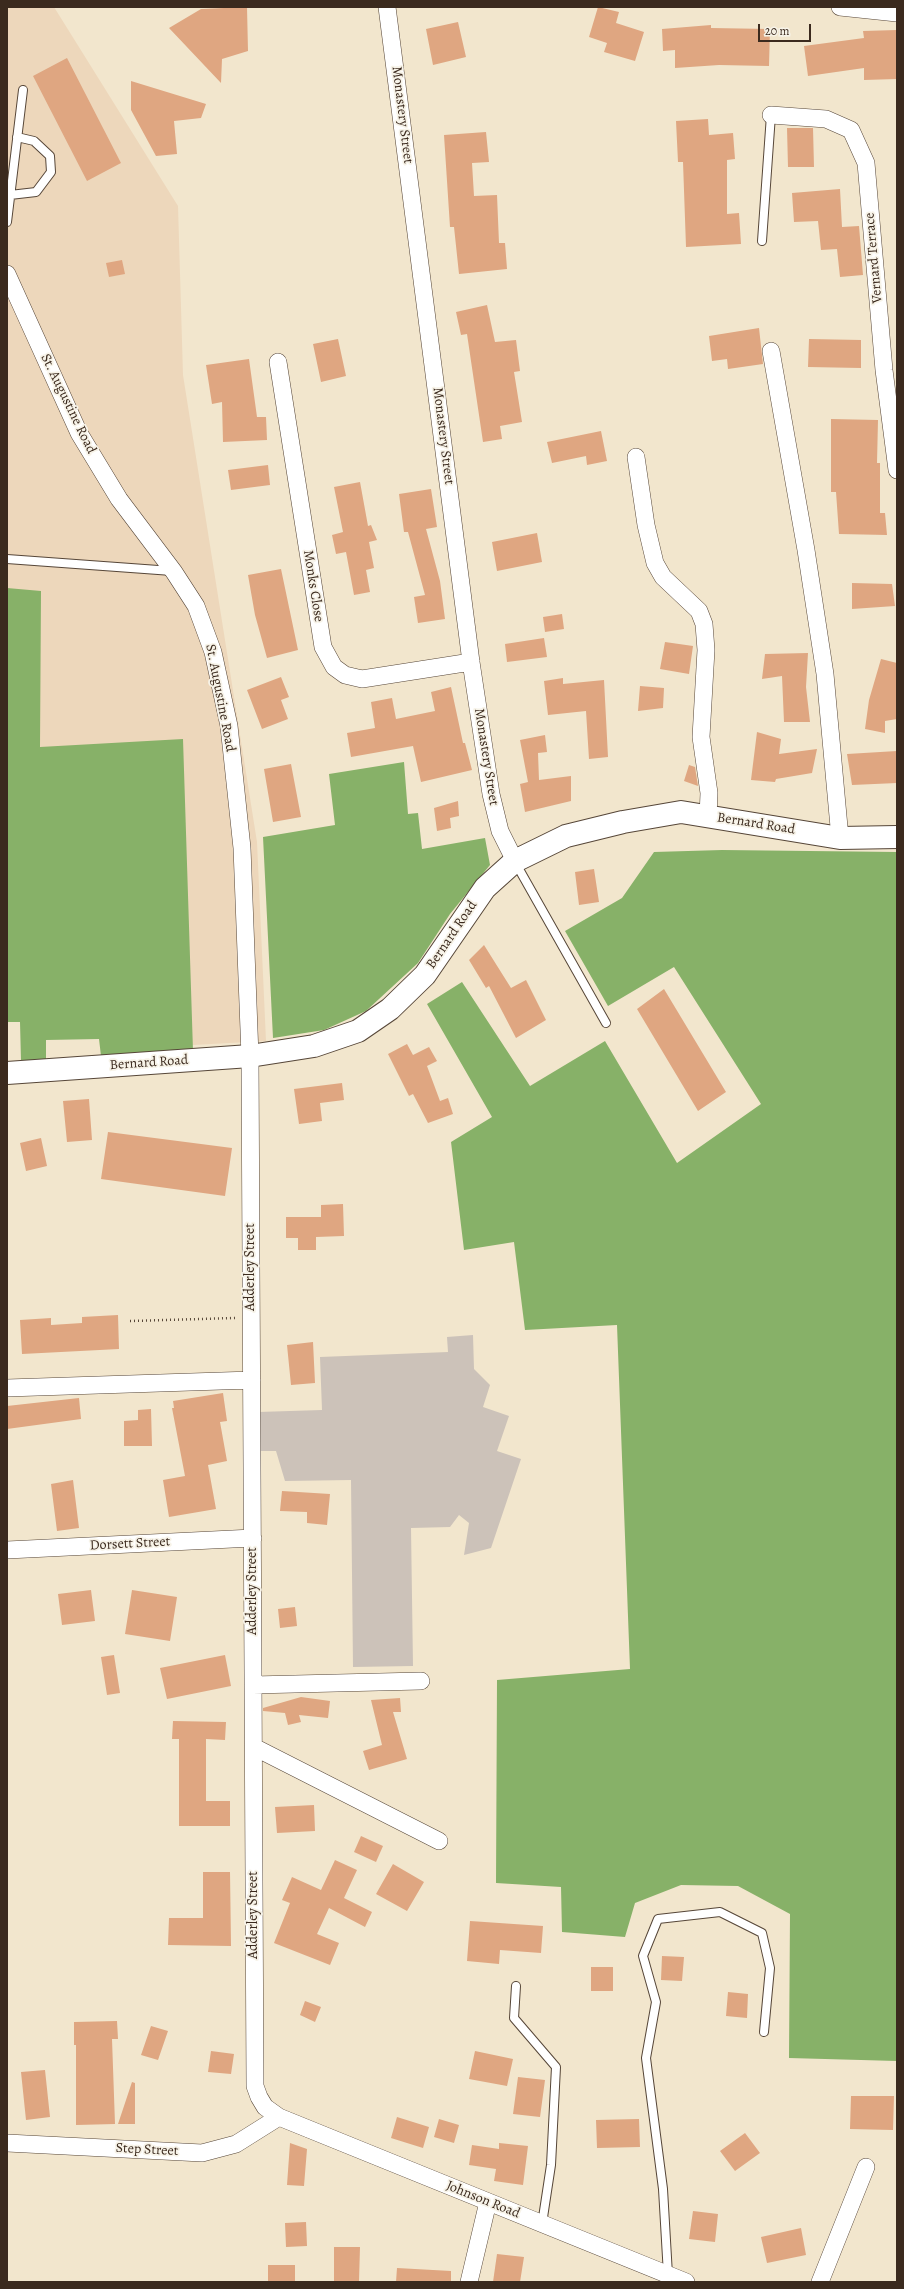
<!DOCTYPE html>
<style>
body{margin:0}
#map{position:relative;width:904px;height:2289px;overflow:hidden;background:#f2e6cd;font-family:Alegreya,serif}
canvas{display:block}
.frame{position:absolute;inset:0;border:8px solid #3b2a1e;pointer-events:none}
.scale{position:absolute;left:758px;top:24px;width:53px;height:18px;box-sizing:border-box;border:2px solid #3b2a1e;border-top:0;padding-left:5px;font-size:12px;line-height:14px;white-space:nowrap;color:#3b2a1e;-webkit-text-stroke:3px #f7f3e8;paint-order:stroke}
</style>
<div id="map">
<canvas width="904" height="2289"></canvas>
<div class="frame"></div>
<div class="scale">20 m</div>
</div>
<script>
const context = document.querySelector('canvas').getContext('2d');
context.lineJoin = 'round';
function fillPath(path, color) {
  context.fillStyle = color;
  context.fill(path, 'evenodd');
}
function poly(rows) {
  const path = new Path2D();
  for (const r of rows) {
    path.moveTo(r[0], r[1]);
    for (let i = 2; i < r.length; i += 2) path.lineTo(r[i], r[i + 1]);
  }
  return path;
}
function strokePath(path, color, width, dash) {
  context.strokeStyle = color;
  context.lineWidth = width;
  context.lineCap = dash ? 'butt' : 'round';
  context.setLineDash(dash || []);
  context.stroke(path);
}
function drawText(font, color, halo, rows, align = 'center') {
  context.font = font + ' Alegreya,serif';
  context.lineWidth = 3.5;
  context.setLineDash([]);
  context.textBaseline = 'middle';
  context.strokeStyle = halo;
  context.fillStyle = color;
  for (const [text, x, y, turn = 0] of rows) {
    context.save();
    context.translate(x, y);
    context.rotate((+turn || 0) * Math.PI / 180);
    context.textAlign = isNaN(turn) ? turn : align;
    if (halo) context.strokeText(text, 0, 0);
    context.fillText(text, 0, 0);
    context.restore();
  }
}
const built = poly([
 [7,7,54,7,178,206,183,375,257,842,266,1041,138,1048,7,772]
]);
const industrial = poly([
 [473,1335,474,1369,490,1385,483,1407,509,1416,497,1451,521,1459,491,1548,464,1555,469,1523,459,1515,450,1527,411,1528,413,1666,353,1667,351,1480,285,1481,276,1451,260,1451,258,1412,322,1410,320,1357,448,1352,447,1337]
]);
const forest = poly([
 [7,588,41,591,40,747,183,739,193,1051,101,1056,99,1039,46,1040,46,1059,21,1061,20,1022,7,1022],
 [404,762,408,814,418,813,422,849,485,838,490,865,450,914,418,963,366,1011,324,1030,273,1038,263,837,335,825,329,774],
 [722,850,897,852,897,2061,789,2058,790,1914,738,1886,681,1885,635,1903,625,1937,562,1932,561,1887,496,1883,497,1680,630,1669,617,1325,525,1330,514,1242,464,1250,451,1142,492,1117,427,1004,462,982,530,1086,605,1041,677,1163,761,1104,674,967,608,1006,565,931,622,898,654,852]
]);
const building = poly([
 [247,7,248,51,222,59,221,83,169,28,201,9],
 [598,7,619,12,616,23,644,32,635,61,604,52,607,43,589,37],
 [458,22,466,57,433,65,426,29],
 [711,25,711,28,770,29,769,66,719,65,675,68,675,50,663,51,662,29],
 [897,30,897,79,864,80,864,68,808,76,804,46,864,38,863,31],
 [67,58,121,163,87,181,33,76],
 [131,81,206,104,201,118,174,121,177,154,156,156,131,110],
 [708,119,709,135,733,133,735,159,727,160,727,214,739,213,741,244,686,247,683,162,678,162,676,121],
 [787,128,813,128,814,167,788,167],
 [486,132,489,162,472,163,474,196,497,195,499,243,505,243,507,269,459,274,454,227,450,227,444,135],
 [840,189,842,227,859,226,863,275,840,277,837,249,821,250,818,221,794,222,792,193],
 [122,260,125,274,109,277,106,263],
 [487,305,495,342,516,340,520,371,514,372,522,422,500,426,502,439,483,442,467,334,461,335,456,312],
 [759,328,763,364,728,369,727,359,712,361,709,336],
 [338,339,346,376,321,382,313,344],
 [809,339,861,340,861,368,808,367],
 [249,359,257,417,266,417,267,440,223,442,222,402,212,404,206,365],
 [831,419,878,420,877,463,880,463,880,513,885,513,887,535,839,534,836,492,831,492],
 [601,431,607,461,587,465,586,456,552,463,547,442],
 [268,465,270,485,231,490,228,470],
 [360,482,368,526,371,525,377,540,369,542,374,568,366,570,370,592,354,595,346,552,336,554,332,535,343,532,334,487],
 [431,489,437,527,426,529,440,581,445,619,418,623,414,597,425,595,408,532,404,532,399,494],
 [537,533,542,562,497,571,492,542],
 [281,569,298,650,267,658,255,615,248,575],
 [852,583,892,584,895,606,852,609],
 [562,614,564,629,545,632,543,617],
 [544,638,547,657,507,662,505,644],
 [665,642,693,646,689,674,660,669],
 [808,653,806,687,810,722,784,722,782,676,762,679,765,654],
 [881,659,897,663,897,719,885,721,885,733,865,729,869,700],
 [281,677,289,697,281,700,288,719,262,729,247,690],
 [563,678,563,684,604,680,608,757,589,759,586,711,548,715,544,681],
 [640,686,664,688,663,708,638,711],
 [451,687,463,743,465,743,472,770,421,782,413,746,351,757,347,733,375,728,371,702,392,698,396,719,435,711,431,692],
 [757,732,781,739,779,754,817,749,812,773,776,779,775,782,751,780],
 [545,735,547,752,538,753,539,780,571,776,571,801,525,812,520,784,528,782,520,740],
 [897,751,897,783,852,785,847,754],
 [291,764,301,817,273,822,264,769],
 [689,765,695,767,698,786,684,781],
 [458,801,459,816,450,818,451,828,437,831,434,808],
 [594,869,599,902,579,905,575,872],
 [484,945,511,988,526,980,546,1020,516,1038,489,986,486,988,469,960],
 [664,989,726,1092,698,1111,637,1009],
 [407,1044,413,1055,429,1047,437,1061,427,1066,440,1101,448,1098,453,1114,428,1123,413,1094,409,1096,388,1054],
 [342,1083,344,1100,320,1103,322,1121,299,1124,294,1089],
 [89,1099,92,1140,67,1142,63,1101],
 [108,1132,232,1148,225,1196,101,1179],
 [41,1138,47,1166,26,1171,20,1143],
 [343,1204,344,1236,316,1237,316,1250,298,1250,298,1238,286,1238,286,1217,321,1217,321,1205],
 [118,1315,119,1349,22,1354,20,1320,51,1318,51,1325,82,1323,82,1317],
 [313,1342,315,1383,291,1385,287,1345],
 [223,1393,227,1421,220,1422,227,1461,208,1465,216,1509,169,1517,163,1480,185,1476,172,1408,174,1408,173,1401],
 [79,1398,81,1419,7,1429,7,1406],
 [151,1409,152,1446,124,1446,124,1421,138,1420,138,1410],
 [73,1480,79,1528,57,1531,51,1484],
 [282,1491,330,1494,327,1525,307,1523,307,1512,280,1511],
 [91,1590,95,1621,62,1625,58,1594],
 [132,1590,177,1597,170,1641,125,1634],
 [295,1607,297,1626,280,1628,278,1609],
 [114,1655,120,1693,107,1695,101,1657],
 [225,1655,231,1686,167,1699,160,1668],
 [301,1697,330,1701,328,1718,299,1715,301,1722,288,1725,285,1713,263,1711,263,1708],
 [400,1698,401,1712,393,1712,407,1759,369,1770,363,1751,382,1745,371,1700],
 [173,1721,226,1722,225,1740,206,1739,206,1801,230,1801,230,1826,179,1826,179,1739,172,1739],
 [314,1805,315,1831,277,1833,275,1807],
 [361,1836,383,1846,376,1862,354,1852],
 [335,1860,357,1870,344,1898,372,1912,365,1927,329,1908,317,1934,339,1943,330,1965,274,1943,290,1903,282,1900,292,1877,321,1890],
 [393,1864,424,1882,407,1911,376,1894],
 [203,1872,230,1872,231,1946,168,1945,169,1918,203,1918],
 [470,1921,543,1926,541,1953,500,1950,499,1964,467,1961],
 [662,1956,684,1957,682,1981,661,1980],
 [591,1967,613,1967,613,1991,591,1991],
 [728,1992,748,1994,747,2018,726,2016],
 [305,2001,321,2007,315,2022,300,2015],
 [117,2021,118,2039,112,2039,115,2124,76,2125,76,2045,74,2045,74,2022],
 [151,2026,168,2031,158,2060,141,2055],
 [211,2051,234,2054,231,2074,208,2072],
 [475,2051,513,2059,507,2086,469,2079],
 [45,2070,50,2117,26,2120,21,2072],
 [518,2077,545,2080,540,2117,513,2114],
 [132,2082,135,2083,135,2124,118,2124],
 [851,2096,894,2096,893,2130,850,2129],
 [397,2117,429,2127,423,2148,391,2138],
 [439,2119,459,2125,454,2143,434,2137],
 [639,2119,640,2147,597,2148,596,2120],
 [745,2133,760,2153,735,2171,720,2151],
 [290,2143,307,2149,304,2186,287,2185],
 [499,2143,528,2146,523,2185,494,2181,496,2169,469,2165,472,2145,499,2149],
 [693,2211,718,2214,715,2242,689,2239],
 [306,2222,307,2246,286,2247,285,2223],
 [801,2228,806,2255,767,2263,761,2237],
 [334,2247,360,2247,359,2282,334,2282],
 [497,2254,524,2257,520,2282,493,2282],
 [268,2265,295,2265,295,2282,268,2282],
 [397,2268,451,2271,451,2282,396,2282]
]);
const path = poly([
 [130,1321,235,1318]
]);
const service = poly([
 [10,195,36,192,51,172,50,156,34,141,17,137],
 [7,222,23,90],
 [762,241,771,115],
 [7,559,172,571],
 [515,862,606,1023],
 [516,1986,514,2018,556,2067,551,2165,542,2224],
 [668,2275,663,2189,646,2058,656,2002,643,1956,658,1919,720,1912,762,1933,770,1968,764,2032]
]);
const minor = poly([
 [387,7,471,662,491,794,500,831,515,861],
 [840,7,897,13],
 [771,115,826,119,851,130,866,163,884,370,897,470],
 [7,274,79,433,119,499,174,572,196,606,213,652,229,726,242,848,250,1056,255,2086,259,2097,265,2107,279,2117,686,2282],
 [771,351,806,550,825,674,840,838],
 [278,362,323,647,334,667,345,675,362,679,471,662],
 [636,457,646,525,655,563,663,577,699,611,704,624,706,650,701,737,709,793,708,817],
 [7,1388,252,1380],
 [7,1550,253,1538],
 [253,1685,421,1681],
 [254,1747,439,1841],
 [7,2143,202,2153,236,2144,279,2117],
 [469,2282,488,2202],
 [820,2282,866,2167]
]);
const secondary = poly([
 [7,1073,250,1056,314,1046,358,1031,390,1009,425,975,485,888,515,861,566,836,623,822,681,812,840,838,897,837]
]);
const streetNames = [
 ["Monastery Street",402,115,83],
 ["Vernard Terrace",874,258,-95],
 ["St. Augustine Road",68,404,64],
 ["Monastery Street",443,436,83],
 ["Monks Close",313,586,81],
 ["St. Augustine Road",220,698,79],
 ["Monastery Street",486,757,81],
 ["Bernard Road",756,824,9],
 ["Bernard Road",452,935,-56],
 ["Bernard Road",149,1063,-4],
 ["Adderley Street",251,1267,-90],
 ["Dorsett Street",130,1544,-3],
 ["Adderley Street",253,1591,-90],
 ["Adderley Street",254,1915,-90],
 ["Step Street",147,2150,3],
 ["Johnson Road",483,2200,22]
];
fillPath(built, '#edd7bb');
fillPath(industrial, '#ccc2b9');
fillPath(forest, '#87b168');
fillPath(building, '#dfa681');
strokePath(service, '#564638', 10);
strokePath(minor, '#564638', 18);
strokePath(secondary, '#564638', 24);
strokePath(path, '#564638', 2.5, [1, 3]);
strokePath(service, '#fff', 8);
strokePath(minor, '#fff', 17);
strokePath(secondary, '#fff', 22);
drawText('14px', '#3b2a1e', '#f7f3e8', streetNames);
</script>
